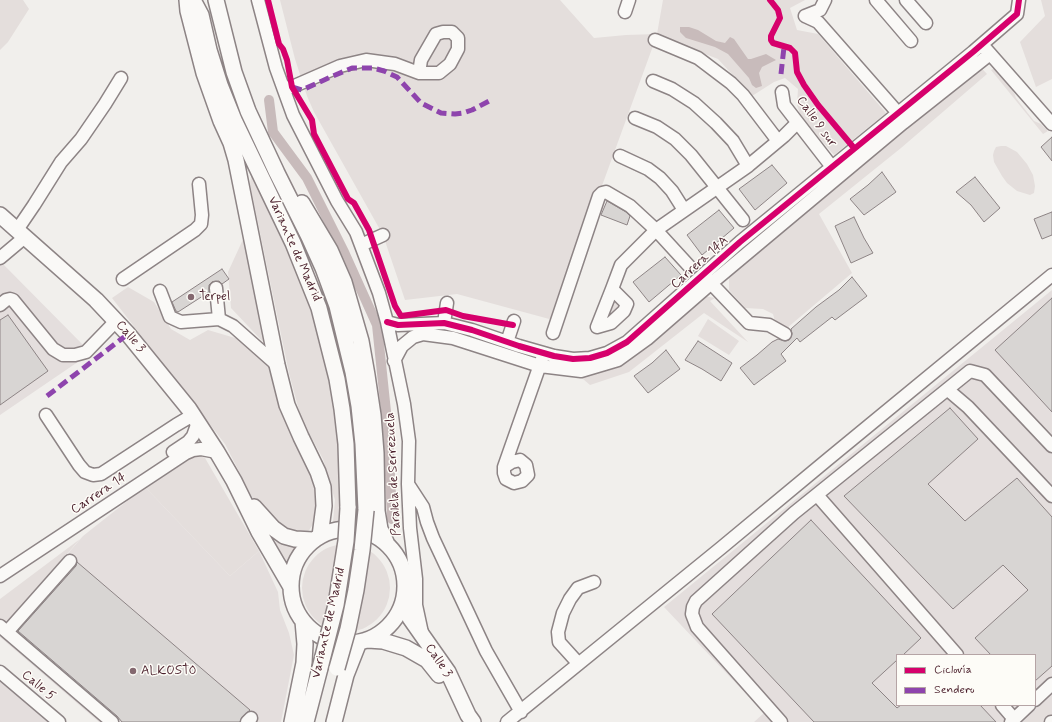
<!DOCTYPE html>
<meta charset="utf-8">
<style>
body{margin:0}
#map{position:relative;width:1052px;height:722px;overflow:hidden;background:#f1efec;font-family:Mynerve,sans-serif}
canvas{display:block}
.legend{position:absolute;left:896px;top:654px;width:140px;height:52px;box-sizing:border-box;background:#fdfcf7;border:1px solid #b5a4a5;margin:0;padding:5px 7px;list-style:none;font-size:12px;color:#4a1f2b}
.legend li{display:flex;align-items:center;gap:8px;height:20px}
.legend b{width:20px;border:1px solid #b5a4a5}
</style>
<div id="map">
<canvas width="1052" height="722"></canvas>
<ul class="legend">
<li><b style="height:5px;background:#d6006c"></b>Ciclovía</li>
<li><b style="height:5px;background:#8e44ad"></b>Sendero</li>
</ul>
</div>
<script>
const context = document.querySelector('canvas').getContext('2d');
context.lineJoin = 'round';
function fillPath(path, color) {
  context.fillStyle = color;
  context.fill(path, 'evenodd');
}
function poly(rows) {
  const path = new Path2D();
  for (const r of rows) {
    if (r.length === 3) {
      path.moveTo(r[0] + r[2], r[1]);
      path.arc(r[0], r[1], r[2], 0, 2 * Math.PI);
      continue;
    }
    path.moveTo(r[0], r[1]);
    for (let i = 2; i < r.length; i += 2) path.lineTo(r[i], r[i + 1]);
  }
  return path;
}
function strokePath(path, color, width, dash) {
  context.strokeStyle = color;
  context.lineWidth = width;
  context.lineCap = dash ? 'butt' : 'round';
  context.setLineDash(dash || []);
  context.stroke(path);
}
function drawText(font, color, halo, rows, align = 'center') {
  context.font = font + ' Mynerve,sans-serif';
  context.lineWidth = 3;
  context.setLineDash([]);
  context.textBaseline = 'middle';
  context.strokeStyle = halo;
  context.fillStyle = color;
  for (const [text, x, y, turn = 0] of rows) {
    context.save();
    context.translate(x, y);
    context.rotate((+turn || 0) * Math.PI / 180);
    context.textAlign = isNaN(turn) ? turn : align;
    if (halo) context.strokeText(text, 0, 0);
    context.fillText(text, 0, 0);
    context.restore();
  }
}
const built = poly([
 [0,261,91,353,0,415],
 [1052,290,1052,722,754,722,764,713,664,607],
 [897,655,1035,655,1035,705,897,705],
 [145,487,230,576,259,551,278,592,280,610,289,633,294,655,281,722,99,722,0,637,0,632,83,536],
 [0,678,50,722,0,722]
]);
const green = poly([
 [0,0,23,0,29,9,8,42,0,50],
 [280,0,560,0,594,38,626,35,657,34,663,0,805,0,790,8,797,30,818,34,886,113,834,155,801,117,797,105,798,89,785,78,774,82,752,96,718,59,657,35,553,320,457,294,405,300,383,235,314,112,307,96,295,59],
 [1041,0,1052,0,1052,79,1036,87,1020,42,1045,16],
 [974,60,987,74,901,148,819,214,852,273,787,328,785,334,775,321,773,314,763,309,745,308,729,290,729,274],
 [995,68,1012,87,1016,98,1034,121,1041,124,1048,131,1043,134,991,70],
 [1001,146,1006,146,1017,152,1027,164,1033,175,1035,186,1034,193,1030,195,1017,191,1007,183,1002,176,994,162,993,155,994,151,996,147],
 [252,168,310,300,327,356,341,444,341,523,333,522,335,500,323,459,301,418,289,373,250,184],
 [245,235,265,344,231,308,228,272],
 [128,287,154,302,171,329,190,340,208,330,242,340,271,369,274,389,311,473,316,497,317,509,315,521,308,532,295,533,283,530,264,516,251,495,225,444,112,298],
 [613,295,622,306,603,322],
 [704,296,715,298,710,301,748,342,704,313,629,372,590,385,569,367,610,359],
 [708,319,739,341,729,355,698,336],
 [197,454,205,458,259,551,230,576,145,487,187,456],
 [80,539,5,626,0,621,0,599],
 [274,541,295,547,290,554,286,565],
 [346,588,44],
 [1045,704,1051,713,1041,722,1025,722]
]);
const water = poly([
 [680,27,689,27,698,30,716,41,725,43,730,37,734,39,748,59,751,59,766,54,776,60,762,67,759,73,762,86,756,88,752,85,749,78,728,54,715,47,686,38,680,32]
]);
const canal = poly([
 [269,100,273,132,307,178,344,252,377,325,388,431,392,519]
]);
const building = poly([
 [1052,137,1052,161,1041,147,1052,137],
 [772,165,787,183,755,210,739,189,772,165],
 [882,172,896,192,864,215,850,199,868,185,882,172],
 [975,177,1000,208,984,222,971,205,956,192,975,177],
 [607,201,626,212,630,216,627,225,601,215,607,201],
 [719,210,734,228,702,255,687,235,719,210],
 [1052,212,1052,235,1042,239,1034,219,1052,212],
 [854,217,864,238,873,253,851,263,835,226,854,217],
 [665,257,681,275,649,302,633,282,665,257],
 [222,269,229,279,222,284,219,281,212,282,209,285,209,292,178,312,176,311,172,302,222,269],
 [852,277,867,296,835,320,832,317,800,342,797,338,781,354,786,361,754,385,740,368,757,355,772,342,778,339,785,341,789,340,792,334,791,329,816,307,839,290,852,277],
 [1052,298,1052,412,995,350,1052,298],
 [8,315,48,371,0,405,0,320,8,315],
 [698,341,732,363,721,381,702,369,685,360,698,341],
 [666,350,680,369,648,393,634,376,652,363,666,350],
 [950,408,978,439,928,484,965,521,1017,478,1052,517,1052,666,1035,681,1035,655,991,655,975,638,1028,590,1003,565,953,609,844,496,950,408],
 [811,520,921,638,903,655,897,655,897,660,872,683,897,708,901,705,980,705,996,722,814,722,712,614,811,520],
 [77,562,250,710,242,717,240,722,122,722,117,716,18,631,76,566,77,562]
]);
const minor = poly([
 [258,0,276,68,293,115,337,201,356,232,379,293,387,322,404,404,409,441,408,484,410,528,416,579,416,605,422,633],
 [876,0,911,41],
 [906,0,926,23],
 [625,12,629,0],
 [805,16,818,22,898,113],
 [805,16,820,10,825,0],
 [655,40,698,58,731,83,743,95,778,141],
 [985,48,1052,124],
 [653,81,672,89,694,103,716,123,733,141,748,166],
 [284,88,292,87,340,66,366,60,395,64,419,73,439,73,450,64,458,49,458,38,452,32,443,32,436,34,421,60,419,73],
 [782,92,784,105,832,167],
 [635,118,657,127,675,139,691,155,743,220],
 [620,156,648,169,660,178,672,191,684,210],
 [17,230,34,205,61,162,81,139,105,104,121,78],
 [361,245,383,235],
 [0,258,25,237],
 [706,278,749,323,769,325,785,334],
 [123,279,195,230,201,224,202,215,199,184],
 [216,288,219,319,233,326,277,365],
 [612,289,627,304,624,311,611,323,597,327,612,289,621,265,656,230,748,166,784,136,797,123],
 [160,291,170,317,181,322,219,319],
 [0,305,6,300,10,299,13,300,53,349,63,355,75,355,86,352,116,321],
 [387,322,398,325,444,323,472,330,519,346,554,356,573,359,590,358,607,353,627,342,740,242,973,52,1017,14,1019,0],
 [444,323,447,303],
 [553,333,599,196,602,193,606,192,630,206,656,230,689,266],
 [507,342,514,321],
 [394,361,402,346,413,337,423,334,453,338,540,366,581,371,618,360,647,339,708,286,903,123,990,54],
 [948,390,968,407,1052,496],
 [46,415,79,465,85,472,93,475,101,474,176,425,193,415],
 [173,452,188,442,193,436,198,422],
 [504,467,512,462,520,460,526,465,528,475,522,481,514,483,506,479,504,473,504,467,542,359],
 [408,484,423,507,427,522,433,538,486,651,521,712],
 [817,495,957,655],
 [0,576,186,453,193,450,201,449,217,452],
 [0,626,112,722],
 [7,632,70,561],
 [578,663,559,642,558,632,563,613,570,599,578,588,594,582],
 [0,672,59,722],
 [1035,700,1052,684],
 [1002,705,1014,719],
 [247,722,251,718],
 [507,722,721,548,827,460,1052,275],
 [781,722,697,627,692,614,693,607,696,601,794,513,970,371,985,375,1052,446],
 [1011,722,1029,705],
 [1051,722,1052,722]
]);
const major = poly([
 [187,0,188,11,204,73,221,121,231,143,236,160,277,365,287,405,301,437,318,472,323,487,324,506,320,536],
 [193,0,201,15,209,50,220,85,234,120,293,243,319,308,337,379,342,409,346,444,348,508],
 [216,0,234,72,248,111,277,173,309,237,323,268,337,306,353,372,359,406,363,444,366,510],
 [302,203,330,250,344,282,361,341,367,375,373,415,376,453,377,511,380,529,386,542],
 [0,215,96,300,128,334,189,409,217,452,234,481,259,532,291,587],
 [254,507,273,528,284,536,295,539,313,540],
 [348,586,57],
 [404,600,410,618,448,672,468,715,473,722],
 [368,640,383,641,406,648,427,660,439,675],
 [292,722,304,663,305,644,303,621],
 [306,722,320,668],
 [334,722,346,675,359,642]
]);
const majorBridge = poly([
 [320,668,336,605,346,541,348,508],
 [337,668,348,629,356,590,362,550,366,510]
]);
const quiet = poly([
 [781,74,784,47],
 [292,87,302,90,333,76,352,68,373,68,384,71,397,77,421,103,441,113,455,114,463,113,472,110,489,101],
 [47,396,128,334]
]);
const cycleway = poly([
 [268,0,279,44,283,49,287,60,292,87,312,120,314,134,348,199,354,203,369,230,395,306,401,316,446,310,463,316,513,325],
 [770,0,778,10,780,18,771,36,771,40,773,43,790,48,795,53,797,72,804,85,818,105,854,148],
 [387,322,398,325,444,323,472,330,519,346,554,356,573,359,590,358,607,353,627,342,740,242,973,52,1017,14,1019,0]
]);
const markers = [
 [191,297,4,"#84686f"],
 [133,671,4,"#84686f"]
];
const streetNames = [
 ["Calle 9 sur",816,122,54],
 ["Variante de Madrid",294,249,66],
 ["Carrera 14A",700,263,-42],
 ["Calle 3",130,337,49],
 ["Paralela de Serrezuela",394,474,-93],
 ["Carrera 14",99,494,-34],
 ["Variante de Madrid",329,623,-77],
 ["Calle 3",438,661,56],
 ["Calle 5",38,686,40]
];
const poiNames = [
 ["Terpel",199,297],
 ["ALKOSTO",141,671]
];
fillPath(built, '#e4dedd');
fillPath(green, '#e4dedc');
fillPath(water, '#c8bbbb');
strokePath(canal, '#c8bbbb', 10);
fillPath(building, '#d8d5d3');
strokePath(building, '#8d8485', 1);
strokePath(minor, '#8d8485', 15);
strokePath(major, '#8d8485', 18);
strokePath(minor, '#faf9f7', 12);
strokePath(major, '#faf9f7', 15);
strokePath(majorBridge, '#8d8485', 18, []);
strokePath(majorBridge, '#faf9f7', 15);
strokePath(quiet, '#8e44ad', 5, [10, 5]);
strokePath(cycleway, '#d6006c', 6);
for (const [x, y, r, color] of markers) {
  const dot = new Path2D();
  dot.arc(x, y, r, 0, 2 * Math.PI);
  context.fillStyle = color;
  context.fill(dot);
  strokePath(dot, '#fdfcf7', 1.5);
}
drawText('13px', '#4a1f2b', '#fdfcf7', streetNames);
drawText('13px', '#4a1f2b', '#fdfcf7', poiNames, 'left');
</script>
